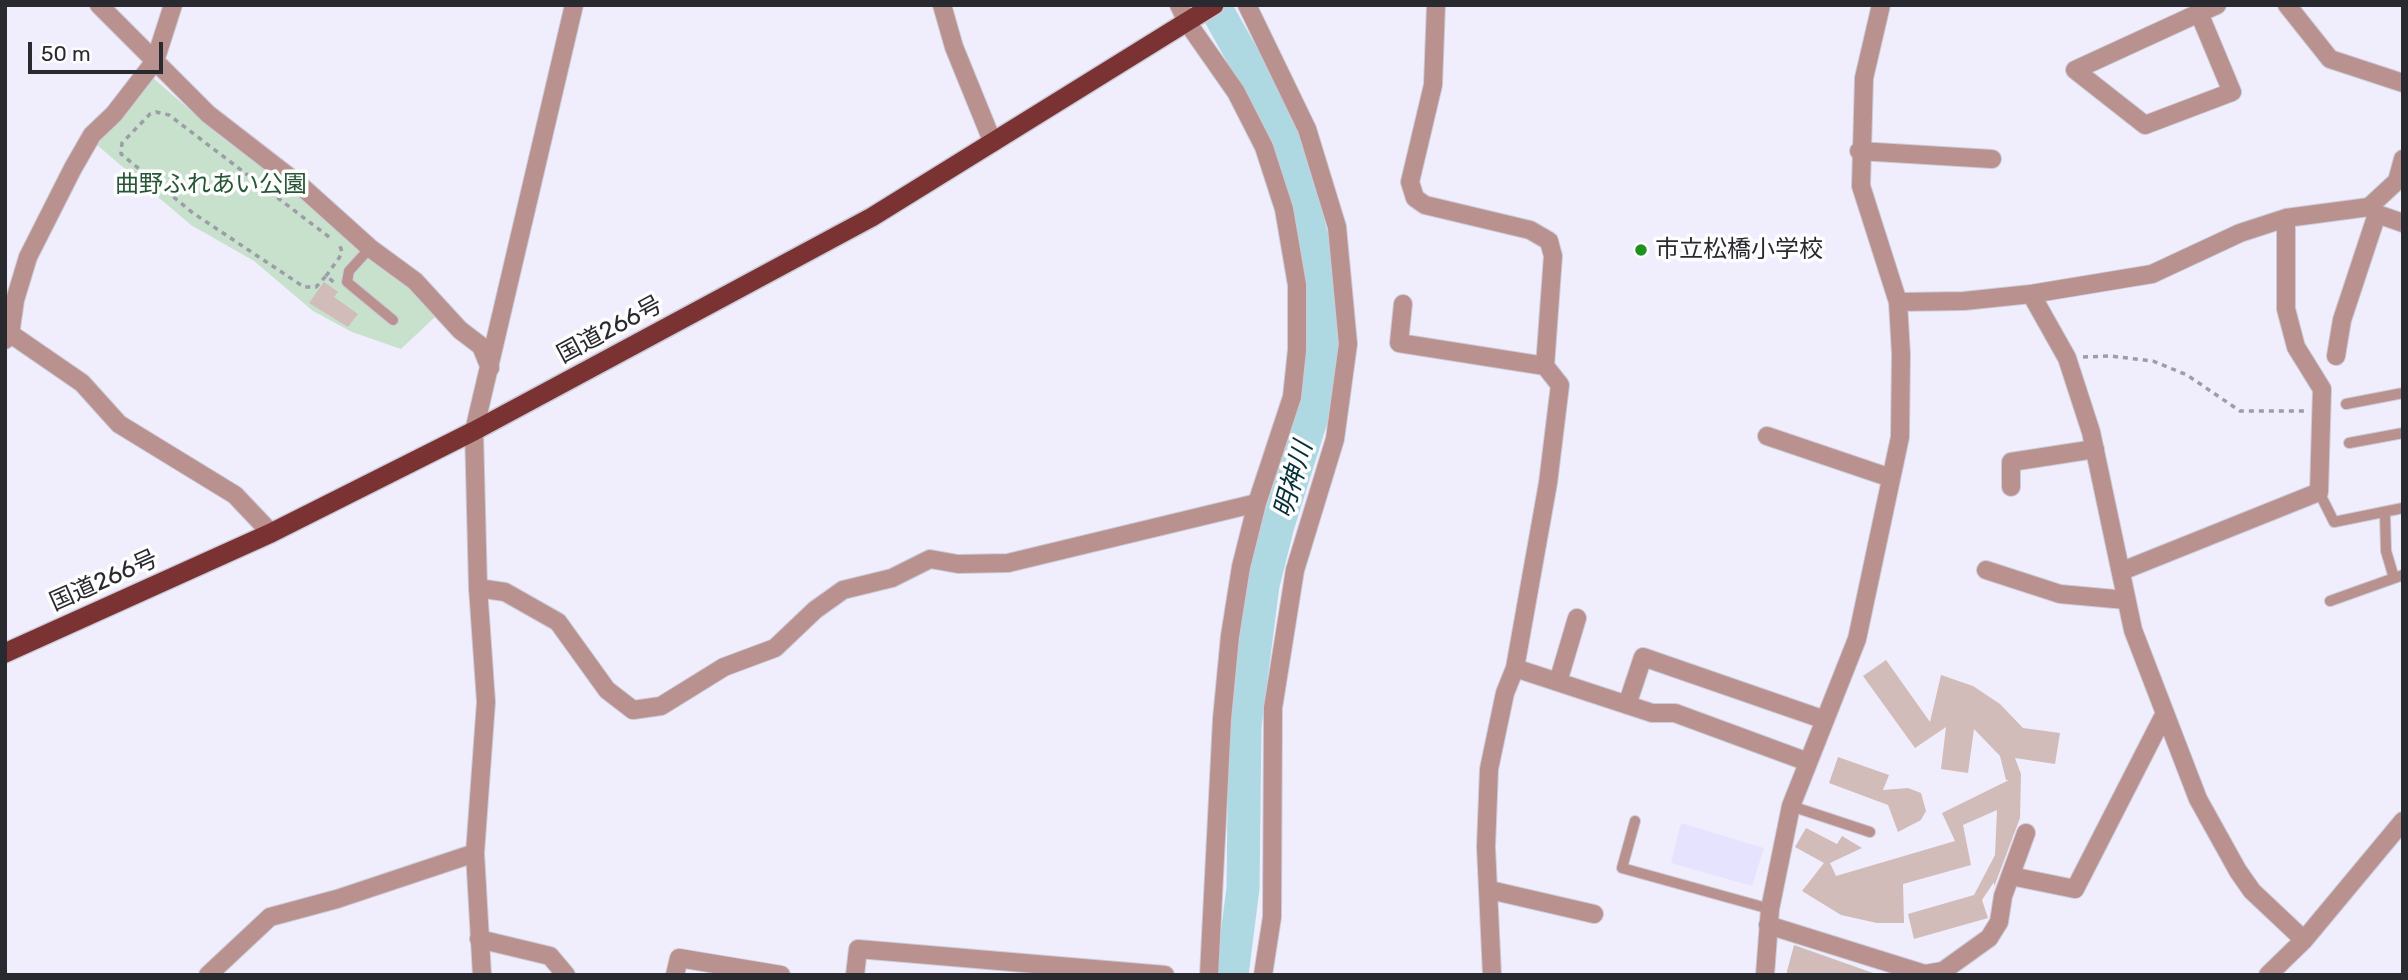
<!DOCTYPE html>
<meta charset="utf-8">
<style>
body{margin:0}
#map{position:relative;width:2408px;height:980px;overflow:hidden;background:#f0eefd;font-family:Rubik,sans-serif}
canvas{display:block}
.frame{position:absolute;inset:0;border:7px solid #292930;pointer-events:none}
.scale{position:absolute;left:28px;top:42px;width:135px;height:32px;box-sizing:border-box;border:4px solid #292930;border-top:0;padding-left:9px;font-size:21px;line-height:24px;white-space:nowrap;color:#292930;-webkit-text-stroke:5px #fdfdfd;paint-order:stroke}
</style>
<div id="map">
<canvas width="2408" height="980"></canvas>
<div class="frame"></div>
<div class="scale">50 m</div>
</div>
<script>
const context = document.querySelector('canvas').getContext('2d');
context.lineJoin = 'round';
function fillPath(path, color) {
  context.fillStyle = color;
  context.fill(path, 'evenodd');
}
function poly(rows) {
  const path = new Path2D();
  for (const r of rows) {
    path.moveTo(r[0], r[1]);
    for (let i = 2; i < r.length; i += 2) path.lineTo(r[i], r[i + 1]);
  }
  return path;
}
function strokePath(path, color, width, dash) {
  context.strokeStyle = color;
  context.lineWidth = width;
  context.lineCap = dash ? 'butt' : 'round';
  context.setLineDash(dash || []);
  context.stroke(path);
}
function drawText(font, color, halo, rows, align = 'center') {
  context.font = font + ' Rubik,"Noto Sans JP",sans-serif';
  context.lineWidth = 7;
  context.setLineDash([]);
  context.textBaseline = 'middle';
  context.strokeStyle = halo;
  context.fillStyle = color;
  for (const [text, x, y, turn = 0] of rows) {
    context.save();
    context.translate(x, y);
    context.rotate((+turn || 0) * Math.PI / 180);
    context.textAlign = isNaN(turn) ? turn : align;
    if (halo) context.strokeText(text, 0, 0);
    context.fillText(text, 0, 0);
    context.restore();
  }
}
const built = poly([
 [1681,823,1764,848,1752,886,1671,863]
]);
const green = poly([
 [152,77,221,137,314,206,411,287,435,317,401,349,352,332,313,311,254,261,191,225,97,145]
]);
const river = poly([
 [1214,5,1265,96,1293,159,1315,251,1322,343,1319,383,1311,420,1278,525,1263,585,1245,726,1243,888,1232,975]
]);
const building = poly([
 [324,282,338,292,334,297,358,314,348,327,309,303],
 [1886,660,1930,722,1941,675,1973,686,2000,704,2023,728,2060,733,2055,764,2015,758,2021,774,2020,818,1994,887,1994,882,1982,900,1988,918,1914,939,1908,914,1974,895,1995,855,1997,810,1963,825,1971,865,1903,884,1904,923,1877,923,1841,915,1802,891,1824,863,1795,847,1806,828,1837,844,1842,836,1862,848,1830,863,1836,876,1955,841,1942,813,2009,780,2006,780,2000,756,1974,729,1968,773,1941,769,1946,727,1915,748,1863,676],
 [1838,757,1889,775,1883,790,1908,788,1921,793,1926,811,1921,820,1898,832,1888,805,1829,783],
 [1794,945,1873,973,1873,975,1786,975]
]);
const path = poly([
 [329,237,169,115,156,112,150,114,122,143,121,154,193,213,304,287,316,287,326,276,335,283],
 [326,276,339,258,342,252,340,246],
 [2083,357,2110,356,2153,361,2187,375,2240,411,2306,411]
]);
const service = poly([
 [370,248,349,271,347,282,393,320],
 [2346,404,2403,393],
 [2349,443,2403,433],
 [2319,492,2334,522,2403,508],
 [2385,514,2386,551,2394,578],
 [2330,601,2403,575],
 [1791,806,1870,832],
 [1635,821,1622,868,1770,909]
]);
const minor = poly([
 [99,5,208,114,301,186,370,248,415,281,460,330,481,346,490,368],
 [942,5,954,47,993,143],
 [1179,5,1187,22,1236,92,1264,147,1284,209,1297,285,1297,350,1292,397,1257,503,1241,567,1230,636,1222,719,1209,975],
 [1247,5,1307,129,1337,227,1348,344,1335,439,1295,570,1273,708,1272,917,1263,975],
 [1436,5,1433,85,1410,182,1415,198,1425,205,1530,230,1549,241,1553,256,1545,366],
 [2287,5,2330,59,2403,83],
 [2199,13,2232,92,2145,125,2075,70,2199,13,2217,5],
 [1859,151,1992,159],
 [2369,207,2377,214,2403,223],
 [2031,294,2067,358,2091,432,2133,630,2198,799,2238,871,2252,891,2304,940],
 [1898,302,1964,301,2031,294,2152,274,2240,233,2286,218,2369,207,2397,181,2403,159],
 [1403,304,1399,343,1545,366,1560,385,1548,483,1515,668],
 [5,330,82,383,119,424,235,495,271,533],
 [5,340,10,335,15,300,28,257,73,168,92,135,114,114,155,61,173,5],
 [2336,356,2342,320,2377,214],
 [1767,436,1891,478],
 [2011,487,2011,462,2095,449],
 [1986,570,2060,594,2126,600],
 [2122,571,2319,492,2322,389,2296,347,2286,309,2286,218],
 [478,588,505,592,558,622,607,690,633,710,661,706,724,667,775,648,815,610,843,590,892,578,930,559,958,564,1008,563,1257,503],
 [1558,682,1577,618],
 [1627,705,1643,657,1825,720],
 [2011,876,2075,889,2164,715],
 [1490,890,1594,914],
 [1768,925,1925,974,1943,971,1989,938,1999,922,2003,896,2026,833],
 [479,939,550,956,566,975],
 [208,975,270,917,337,899,475,853],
 [675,975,679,958,781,975],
 [855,975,858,949,1165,975],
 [1492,975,1486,847,1489,769,1505,693,1515,668,1652,713,1675,713,1808,762],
 [1765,975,1770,909,1791,806,1857,639,1900,437,1901,354,1898,302,1861,186,1864,78,1881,5],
 [2268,975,2304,940,2403,821]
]);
const tertiary = poly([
 [482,975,475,853,486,702,478,588,474,431,574,5]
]);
const trunk = poly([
 [5,653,271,533,474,431,872,217,1214,5]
]);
const markers = [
 [1641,250,7,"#1e921f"]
];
const parkNames = [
 ["曲野ふれあい公園",211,185]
];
const poiNames = [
 ["市立松橋小学校",1655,250]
];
const streetNames = [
 ["国道266号",610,330,-28],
 ["国道266号",104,581,-24]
];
const waterNames = [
 ["明神川",1294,480,-74]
];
fillPath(built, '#e5e3fd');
fillPath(green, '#c7e1cd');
strokePath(river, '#aed9e2', 33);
fillPath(building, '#d1bcba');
strokePath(service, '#cccbd8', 12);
strokePath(minor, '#cccbd8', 20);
strokePath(tertiary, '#cccbd8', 20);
strokePath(trunk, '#cccbd8', 22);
strokePath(path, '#9d9ca8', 3.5, [5, 5]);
strokePath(service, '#b9918f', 10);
strokePath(minor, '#b9918f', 18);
strokePath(tertiary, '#b9918f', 18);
strokePath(trunk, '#7a3332', 19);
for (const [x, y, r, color] of markers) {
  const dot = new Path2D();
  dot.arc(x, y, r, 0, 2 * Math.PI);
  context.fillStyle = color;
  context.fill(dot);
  strokePath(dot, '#fdfdfd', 2.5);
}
drawText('24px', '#275736', '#fdfdfd', parkNames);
drawText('24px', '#292930', '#fdfdfd', poiNames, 'left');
drawText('24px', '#292930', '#fdfdfd', streetNames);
drawText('italic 26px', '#063038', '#fdfdfd', waterNames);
</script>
